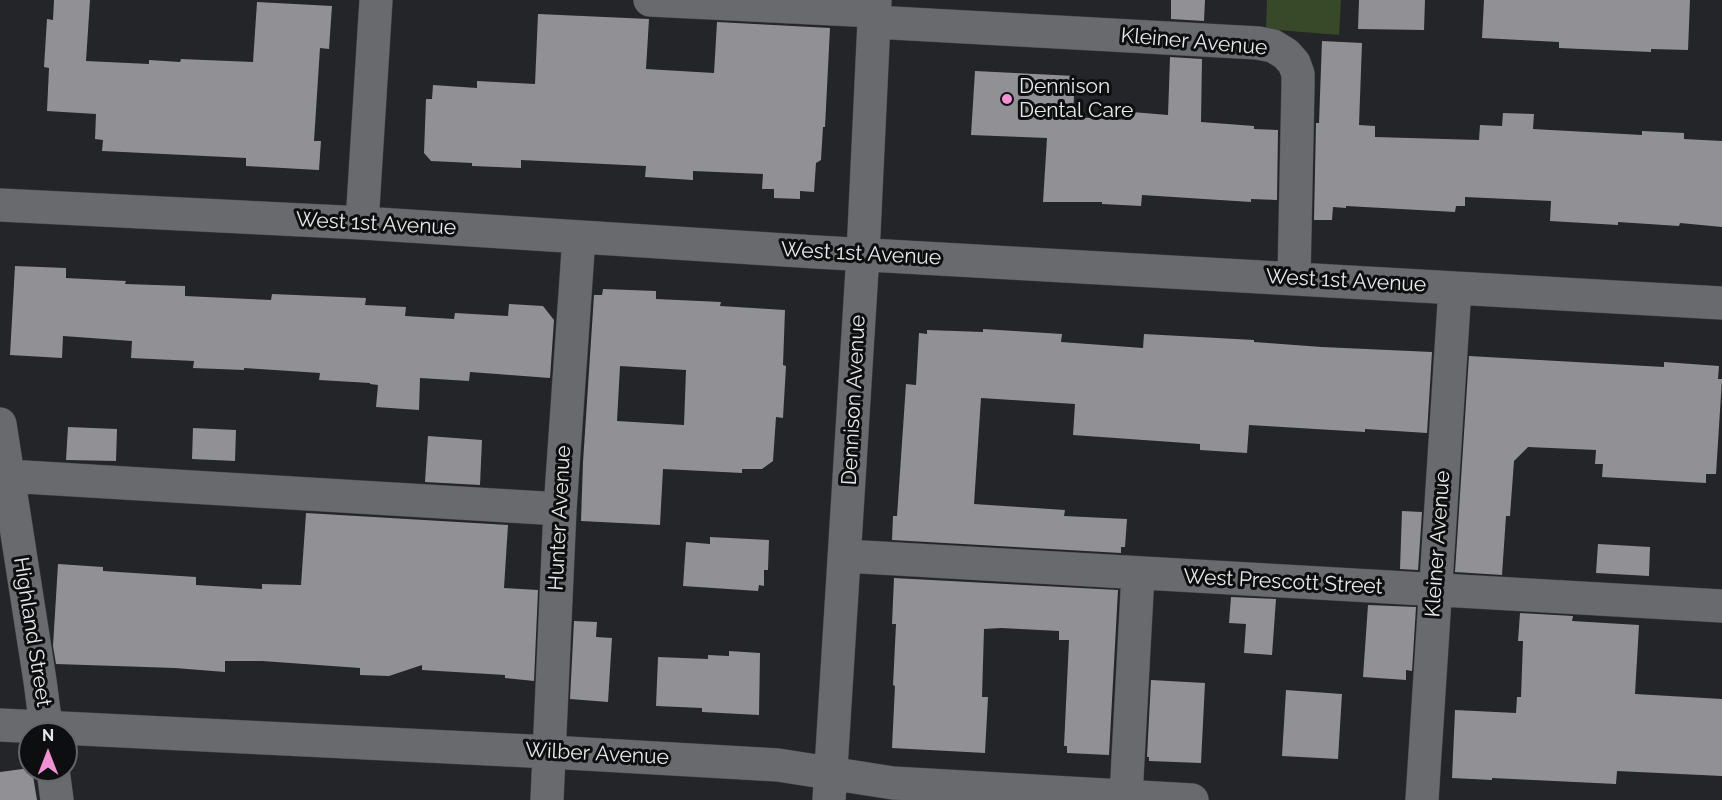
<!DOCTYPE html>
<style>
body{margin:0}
#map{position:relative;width:1722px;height:800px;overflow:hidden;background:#232528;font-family:Raleway,sans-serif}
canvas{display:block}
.north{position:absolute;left:18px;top:722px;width:60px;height:60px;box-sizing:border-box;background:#0d0e0f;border:2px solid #646567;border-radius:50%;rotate:0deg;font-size:16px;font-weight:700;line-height:24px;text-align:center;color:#e7e8eb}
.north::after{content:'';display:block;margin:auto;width:21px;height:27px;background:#f491d4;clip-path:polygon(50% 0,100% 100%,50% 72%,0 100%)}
</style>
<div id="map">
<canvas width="1722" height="800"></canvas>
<div class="north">N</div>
</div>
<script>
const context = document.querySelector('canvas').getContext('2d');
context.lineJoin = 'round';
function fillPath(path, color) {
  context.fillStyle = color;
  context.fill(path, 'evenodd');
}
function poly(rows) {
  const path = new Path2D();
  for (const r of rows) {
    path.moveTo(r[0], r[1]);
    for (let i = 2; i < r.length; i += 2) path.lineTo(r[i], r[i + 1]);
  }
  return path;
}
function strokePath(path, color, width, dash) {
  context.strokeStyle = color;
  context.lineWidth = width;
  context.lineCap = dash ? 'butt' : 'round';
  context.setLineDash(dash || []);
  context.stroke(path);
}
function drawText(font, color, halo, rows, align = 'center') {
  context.font = font + ' Raleway,sans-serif';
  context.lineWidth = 6;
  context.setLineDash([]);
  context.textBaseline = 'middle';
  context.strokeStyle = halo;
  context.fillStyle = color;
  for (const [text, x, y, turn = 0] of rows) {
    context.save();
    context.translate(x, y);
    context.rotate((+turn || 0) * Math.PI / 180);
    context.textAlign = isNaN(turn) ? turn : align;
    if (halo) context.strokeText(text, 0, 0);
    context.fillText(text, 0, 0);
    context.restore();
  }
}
const green = poly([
 [1267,0,1341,0,1339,35,1266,29]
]);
const building = poly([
 [54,0,90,0,86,61,149,64,149,60,180,62,181,59,253,62,257,2,332,6,329,49,320,48,314,141,321,141,319,170,246,166,246,158,102,151,103,140,95,139,96,114,47,111,49,68,44,67,47,19,53,20],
 [1171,0,1205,0,1204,21,1171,19],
 [1359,0,1425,0,1424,30,1358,29],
 [1484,0,1690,0,1688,50,1651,49,1651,52,1559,48,1559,42,1482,38],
 [538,14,649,19,646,69,714,73,717,22,830,28,825,127,823,127,821,160,816,163,814,192,800,191,800,199,774,198,774,189,762,189,763,174,693,171,693,180,645,177,646,166,521,160,521,168,472,166,472,163,431,161,424,153,426,99,432,99,433,85,477,88,477,81,535,84],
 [1322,41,1362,43,1359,125,1375,126,1375,137,1479,140,1480,125,1502,126,1503,113,1534,114,1533,129,1642,135,1642,131,1684,133,1684,139,1722,141,1722,227,1680,223,1679,226,1618,222,1618,225,1550,221,1551,201,1465,197,1465,206,1456,206,1455,212,1346,206,1346,208,1333,207,1332,220,1314,220,1316,123,1319,123],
 [1170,57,1202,59,1201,122,1254,126,1254,129,1278,130,1277,200,1251,199,1251,202,1142,195,1141,206,1102,204,1102,202,1043,202,1047,138,971,135,975,71,1075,76,1073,117,1131,120,1132,112,1168,115],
 [15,266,66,268,66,278,126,281,125,284,185,286,185,296,271,300,272,294,366,298,365,305,406,307,405,316,454,319,455,313,508,316,509,304,543,306,554,320,550,378,470,372,469,381,420,378,419,410,376,407,378,385,370,384,370,383,319,380,320,373,244,368,244,370,193,368,194,361,131,358,132,341,63,336,62,358,10,355],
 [603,289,656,291,656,299,721,302,720,306,785,310,783,365,786,366,783,418,776,417,773,461,762,469,742,469,742,473,663,469,660,525,581,521,583,462,594,295,602,295],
 [620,366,686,370,684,425,617,421],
 [983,329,1062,334,1061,342,1143,348,1144,334,1254,340,1254,342,1322,347,1432,352,1427,433,1365,429,1365,432,1249,425,1247,453,1200,450,1200,444,1073,435,1075,404,981,398,974,504,1065,510,1064,516,1127,519,1125,547,1121,547,1121,553,892,540,893,516,897,516,906,384,916,385,919,333,927,334,927,330,983,332],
 [1469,356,1664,367,1664,362,1719,366,1718,379,1722,379,1716,474,1706,474,1706,483,1602,477,1603,464,1595,464,1596,450,1528,447,1514,461,1510,516,1506,516,1502,575,1455,572],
 [68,427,117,429,116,461,66,460],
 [193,428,236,430,235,461,192,459],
 [428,436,482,440,480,485,425,482],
 [1402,511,1422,512,1418,570,1400,569],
 [306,513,508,525,504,588,538,590,534,681,505,678,505,675,422,670,422,665,389,676,360,675,360,668,262,661,225,661,225,672,175,668,56,664,53,646,58,564,103,567,103,571,196,577,196,585,262,589,262,584,301,585],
 [710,537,769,540,768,570,764,570,764,586,759,585,758,591,683,586,686,542,710,544],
 [1598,544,1650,547,1649,576,1596,573],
 [894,578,1118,590,1109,755,1067,753,1067,746,1064,746,1069,640,1059,640,1059,631,1001,628,984,629,982,697,988,697,985,753,892,748,895,686,893,685,896,624,892,624],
 [1231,597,1276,599,1272,655,1244,653,1246,624,1229,623],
 [1368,605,1416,607,1412,671,1406,670,1406,680,1363,677],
 [1520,613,1573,616,1572,621,1639,625,1635,694,1722,699,1722,776,1617,771,1616,784,1492,778,1492,780,1452,778,1455,710,1516,713,1517,697,1521,697,1523,641,1518,641],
 [574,621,597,622,596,637,612,638,608,702,570,699],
 [729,651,760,653,759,715,702,712,702,708,656,706,658,657,708,659,708,655,729,656],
 [1151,680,1205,683,1201,763,1149,761,1149,757,1147,757],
 [1286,690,1342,694,1338,759,1282,756],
 [30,768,30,770,32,770,37,800,0,800,0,772]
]);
const minor = poly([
 [650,0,874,11],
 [874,22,1258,43,1273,46,1286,54,1294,63,1298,74,1298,86,1294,278],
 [0,205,362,223,816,252,1722,303],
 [362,223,376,0],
 [0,424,40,681,47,734],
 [7,476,560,509],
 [845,556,1722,606],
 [0,725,550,752,778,765,893,783,1192,800],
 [53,770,57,800],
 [1126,796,1138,574],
 [547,800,560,509,579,237],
 [829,800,863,254,875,0],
 [1422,800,1455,288]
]);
const markers = [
 [1007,99,6,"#f491d4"]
];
const streetNames = [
 ["Kleiner Avenue",1194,42,5],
 ["West 1st Avenue",376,224,3],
 ["West 1st Avenue",861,254,3],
 ["West 1st Avenue",1346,281,3],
 ["Dennison Avenue",854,400,-87],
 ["Hunter Avenue",560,518,-87],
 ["Kleiner Avenue",1438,544,-86],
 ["West Prescott Street",1283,582,3],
 ["Highland Street",32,632,81],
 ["Wilber Avenue",597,754,3]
];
const poiNames = [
 ["Dennison",1019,87],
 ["Dental Care",1019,111]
];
fillPath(green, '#384929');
fillPath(building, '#919095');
strokePath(minor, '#414245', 34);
strokePath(minor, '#686a6e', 33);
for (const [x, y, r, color] of markers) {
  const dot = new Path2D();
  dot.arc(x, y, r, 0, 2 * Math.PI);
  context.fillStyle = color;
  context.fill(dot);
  strokePath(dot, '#0d0e0f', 2);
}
drawText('21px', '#e7e8eb', '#0d0e0f', streetNames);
drawText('21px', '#e7e8eb', '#0d0e0f', poiNames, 'left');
</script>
